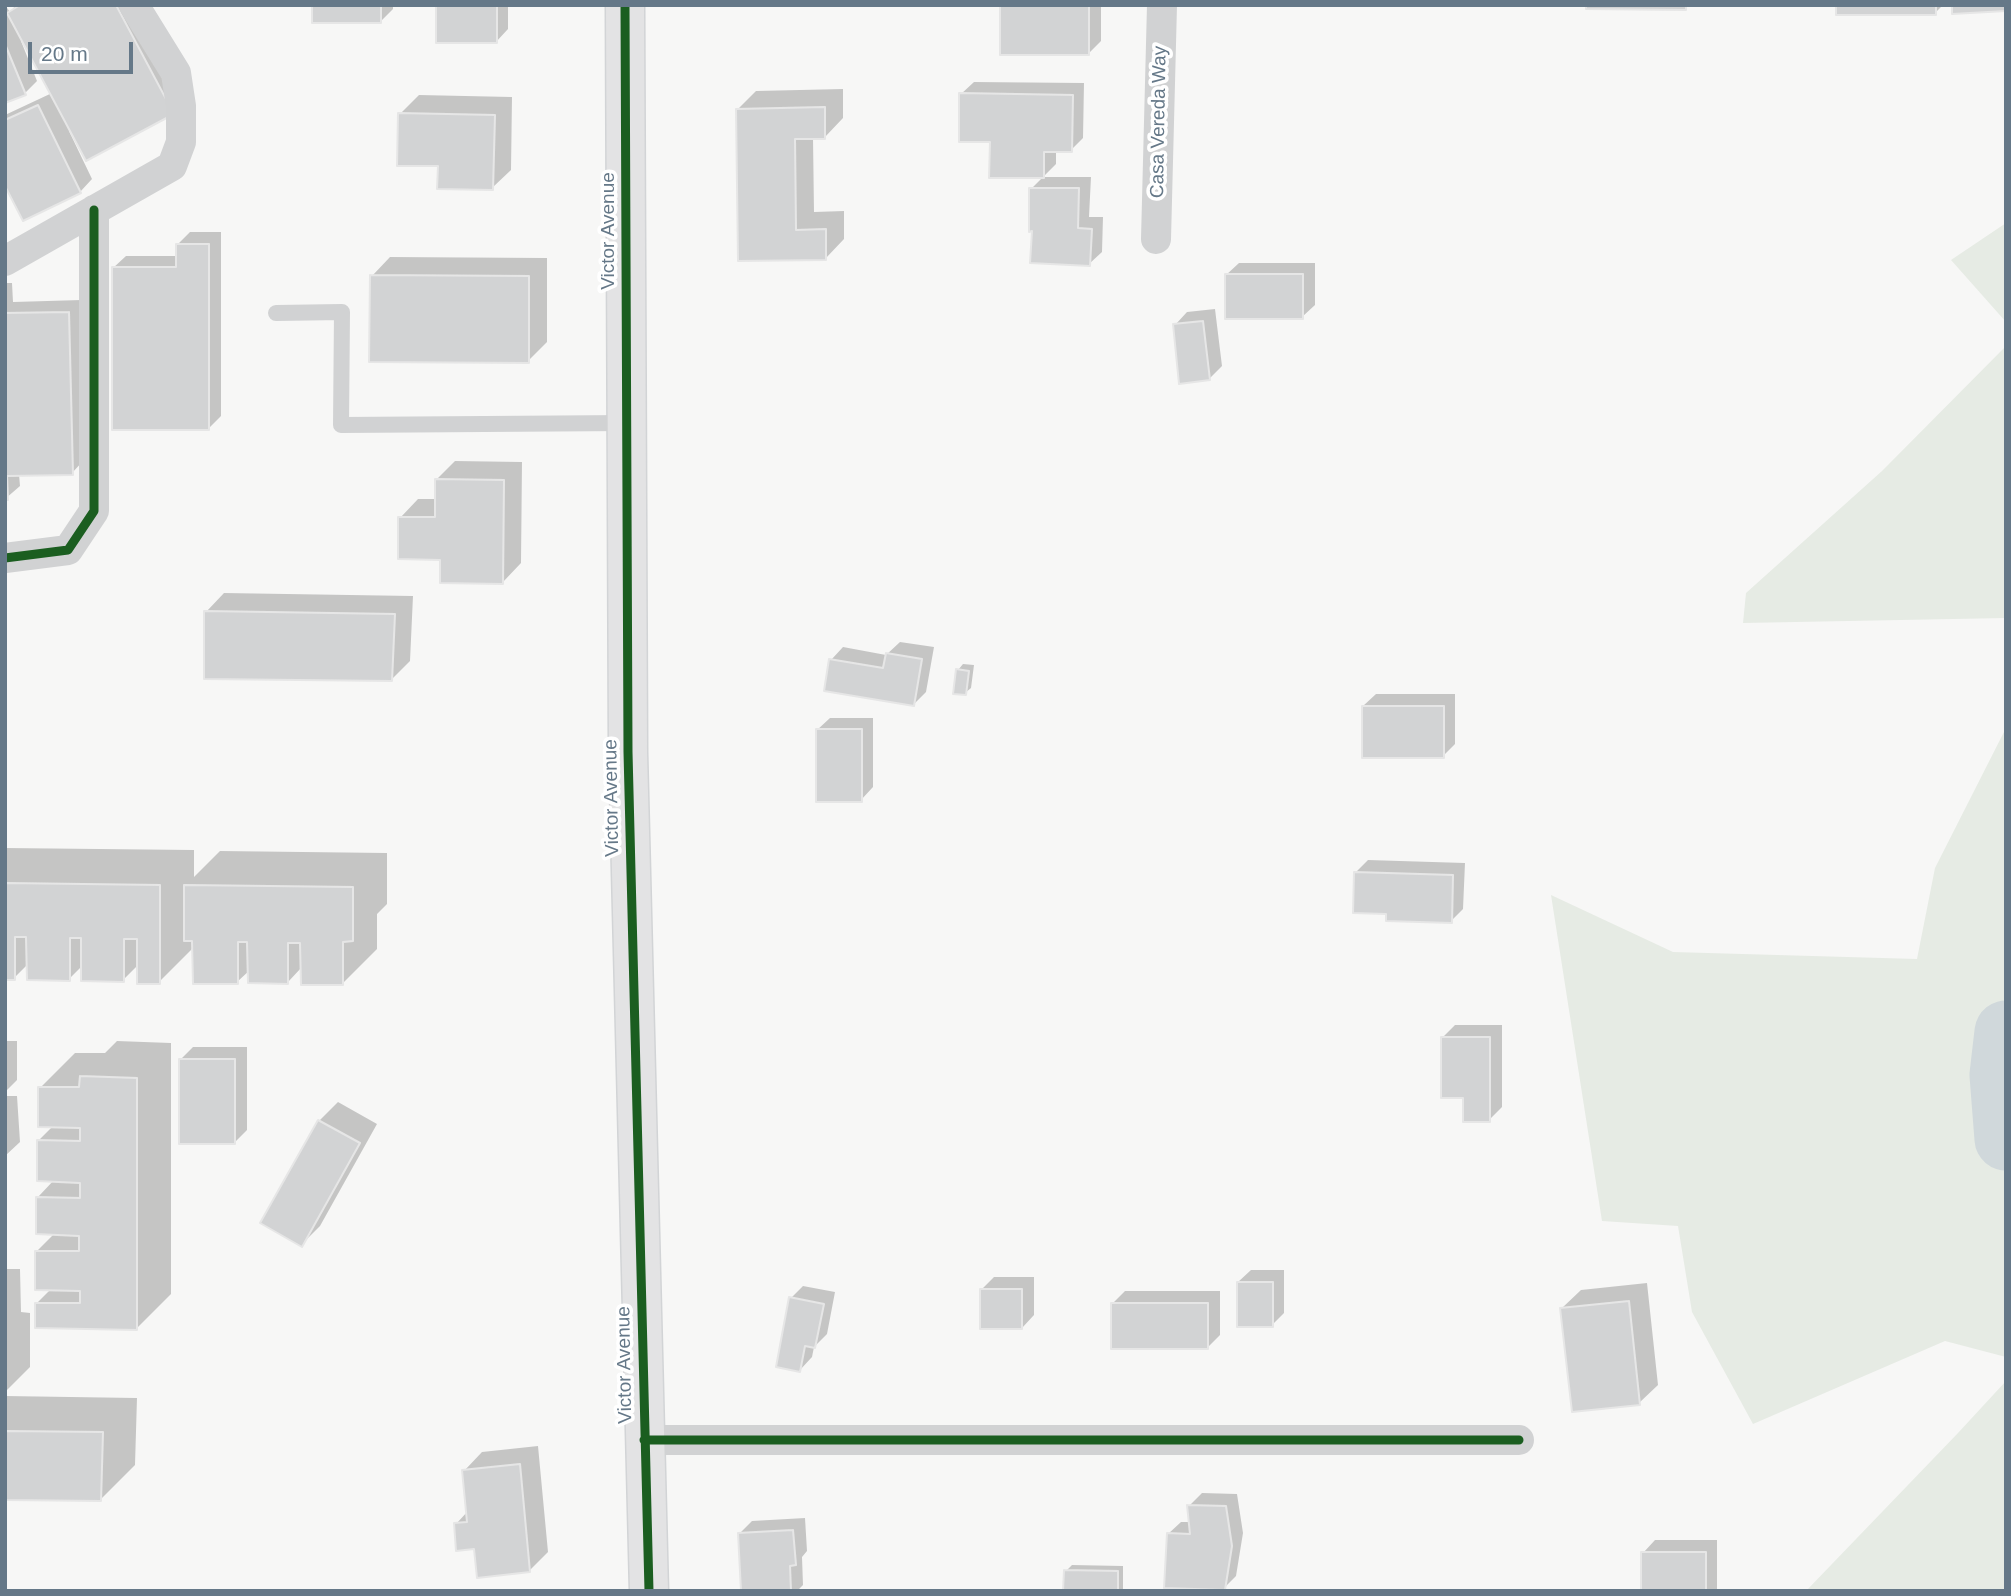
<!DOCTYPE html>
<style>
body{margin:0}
#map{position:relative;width:2011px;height:1596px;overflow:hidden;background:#f7f7f6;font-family:Arial,sans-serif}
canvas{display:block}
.frame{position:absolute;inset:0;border:7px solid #657888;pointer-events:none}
.scale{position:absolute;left:28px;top:42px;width:105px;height:32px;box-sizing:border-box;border:4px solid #657888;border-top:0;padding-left:9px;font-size:21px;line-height:24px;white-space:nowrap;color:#657888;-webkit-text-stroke:5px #fff;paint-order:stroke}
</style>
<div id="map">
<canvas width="2011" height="1596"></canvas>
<div class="frame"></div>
<div class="scale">20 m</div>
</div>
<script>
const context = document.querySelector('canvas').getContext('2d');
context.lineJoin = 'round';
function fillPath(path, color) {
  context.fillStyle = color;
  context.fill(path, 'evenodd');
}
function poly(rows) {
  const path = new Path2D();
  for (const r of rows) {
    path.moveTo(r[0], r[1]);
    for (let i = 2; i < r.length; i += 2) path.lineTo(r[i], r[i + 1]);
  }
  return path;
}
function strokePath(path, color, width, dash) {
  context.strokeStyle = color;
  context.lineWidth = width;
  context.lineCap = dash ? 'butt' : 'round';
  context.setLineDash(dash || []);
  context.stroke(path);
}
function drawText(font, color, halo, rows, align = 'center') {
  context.font = font + ' Arial,sans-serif';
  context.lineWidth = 7;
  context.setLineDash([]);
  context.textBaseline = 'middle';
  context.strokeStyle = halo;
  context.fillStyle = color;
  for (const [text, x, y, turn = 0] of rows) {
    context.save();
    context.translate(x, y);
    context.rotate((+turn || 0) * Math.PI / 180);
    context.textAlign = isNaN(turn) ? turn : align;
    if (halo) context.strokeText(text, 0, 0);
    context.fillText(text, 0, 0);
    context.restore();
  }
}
const green = poly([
 [2006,223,2006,322,1951,260],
 [2006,346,2006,618,1743,623,1746,593,1882,471],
 [2006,728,2006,1357,1945,1341,1753,1424,1692,1312,1678,1226,1602,1221,1551,895,1673,952,1917,959,1935,868],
 [2006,1381,2006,1591,1806,1591,1958,1433]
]);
const shadow = poly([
 [5,5,10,12,16,5,135,5,186,101,69,131,92,179,80,192,5,182,5,115,52,93,23,40,21,41,37,81,25,93,5,101],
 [314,5,393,5,393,9,381,21],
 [438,5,508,5,508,29,496,42],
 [1002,5,1101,5,1101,41,1089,53],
 [1838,5,1943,5,1935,13],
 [974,82,1084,83,1083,138,1071,150,1056,150,1056,164,1043,177,991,141,961,94],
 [843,89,843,118,825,137,813,137,814,212,844,211,844,239,826,258,740,259,738,109,756,91],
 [419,95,512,97,511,170,492,188,440,164,400,114],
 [1043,177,1091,177,1089,217,1103,217,1102,252,1089,264,1034,229,1031,189],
 [190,232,221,232,221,416,209,428,113,268,126,256,178,256,178,244],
 [390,257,547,258,547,342,528,361,372,276],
 [1239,263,1315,263,1315,305,1302,317,1226,275],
 [5,283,12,283,13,302,81,300,84,460,72,473,19,474,20,486,5,499],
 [1215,309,1222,366,1209,379,1175,325,1187,312],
 [455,461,522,462,521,563,503,582,442,558,400,518,418,499,436,499,436,480],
 [224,593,413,596,410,661,392,679,206,612],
 [900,642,934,647,926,692,914,704,831,660,843,647,886,655],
 [963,664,974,665,971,688,965,693,958,670],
 [1376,694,1455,694,1455,744,1443,756,1363,706],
 [830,718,873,718,873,787,861,800,817,730],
 [5,848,194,850,194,877,220,851,387,853,387,904,377,914,377,949,342,984,302,967,288,982,250,970,237,982,194,947,159,982,138,965,123,980,83,965,69,979,28,964,14,978,5,978],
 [1368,860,1465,863,1463,909,1451,921,1355,873],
 [1455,1025,1502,1025,1502,1107,1489,1120,1465,1097,1443,1037],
 [5,1041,17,1041,17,1080,5,1092],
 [117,1041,171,1043,171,1294,136,1329,36,1304,52,1288,37,1251,55,1233,38,1197,54,1180,39,1140,54,1125,40,1088,75,1053,105,1053],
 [193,1047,247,1047,247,1130,234,1143,181,1059],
 [5,1096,17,1096,20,1142,5,1156],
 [338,1102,377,1124,320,1226,302,1244,319,1121],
 [5,1269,20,1269,21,1312,30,1313,30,1367,5,1392],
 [1251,1270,1284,1270,1284,1313,1272,1325,1238,1282],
 [994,1277,1034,1277,1034,1315,1022,1328,982,1289],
 [1647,1283,1658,1385,1639,1403,1562,1308,1581,1290],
 [803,1286,835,1292,827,1334,814,1347,812,1357,800,1370,791,1298],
 [1125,1291,1220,1291,1220,1335,1208,1347,1112,1304],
 [5,1396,137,1398,135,1465,100,1500,5,1498],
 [538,1446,548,1552,529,1571,476,1547,456,1524,468,1511,464,1471,482,1452],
 [1202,1493,1237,1494,1243,1533,1236,1576,1224,1588,1168,1534,1181,1522,1191,1522,1189,1506],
 [805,1518,807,1551,802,1557,803,1585,797,1591,743,1591,739,1534,752,1521],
 [1655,1540,1717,1540,1717,1591,1643,1591,1643,1553],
 [1072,1565,1123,1566,1123,1591,1065,1591,1066,1571],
 [866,1590,866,1591,820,1591]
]);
const river = poly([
 [2006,1032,2001,1075,2006,1139]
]);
const building = poly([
 [20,5,116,5,174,114,86,161,7,13,20,5],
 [312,5,381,5,381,23,312,23,312,5],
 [436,5,497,5,497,43,436,43,436,5],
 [1000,5,1089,5,1089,55,1000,55,1000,5],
 [1586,5,1686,5,1686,10,1586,9,1586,5],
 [1836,5,1936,5,1936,15,1836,15,1836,5],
 [1952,5,2006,5,2006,11,1952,14,1952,5],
 [5,44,26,95,5,103,5,44],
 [959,93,1073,95,1072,152,1044,152,1044,178,989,178,990,142,959,142,959,93],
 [38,105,81,193,23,221,5,186,5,120,38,105],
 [825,107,825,139,795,139,796,230,826,229,826,260,738,261,736,109,825,107],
 [398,113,495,115,493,190,437,189,438,166,397,166,398,113],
 [1029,188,1079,188,1078,228,1092,229,1090,266,1030,263,1032,231,1029,232,1029,188],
 [176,244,209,244,209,430,112,430,112,267,176,267,176,244],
 [1225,274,1303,274,1303,319,1225,319,1225,274],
 [370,275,529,276,529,363,369,362,370,275],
 [69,312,73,475,7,476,8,500,5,500,5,313,69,312],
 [1203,321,1210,380,1179,384,1173,324,1203,321],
 [435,479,504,480,503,584,440,583,440,560,398,559,398,517,435,517,435,479],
 [204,611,395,614,392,681,204,679,204,611],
 [886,653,922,659,914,706,824,691,829,659,883,668,886,653],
 [956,669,969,671,966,695,953,694,956,669],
 [1362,706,1444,706,1444,758,1362,758,1362,706],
 [816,729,862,729,862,802,816,802,816,729],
 [1354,872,1453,875,1452,923,1386,921,1386,914,1353,913,1354,872],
 [5,883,160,885,160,984,137,984,137,939,124,939,124,982,81,981,81,938,70,938,70,981,27,980,26,937,15,937,15,980,5,980,5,883],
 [184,885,353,887,353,941,343,942,343,985,301,985,300,943,288,943,288,984,248,983,247,942,238,942,238,984,193,984,192,941,184,941,184,885],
 [1441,1037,1490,1037,1490,1122,1463,1122,1463,1098,1441,1098,1441,1037],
 [179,1059,235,1059,235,1144,179,1144,179,1059],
 [80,1076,137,1078,137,1330,35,1328,35,1303,80,1303,80,1291,35,1290,35,1251,79,1251,79,1236,36,1234,36,1197,80,1198,80,1183,37,1181,37,1140,80,1141,80,1128,38,1127,38,1087,79,1087,80,1076],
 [318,1120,360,1143,302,1247,260,1223,318,1120],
 [1237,1282,1273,1282,1273,1327,1237,1327,1237,1282],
 [980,1289,1022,1289,1022,1329,980,1329,980,1289],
 [789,1297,824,1304,815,1348,805,1346,800,1372,776,1367,789,1297],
 [1629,1301,1640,1405,1572,1412,1560,1308,1629,1301],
 [1111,1303,1208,1303,1208,1349,1111,1349,1111,1303],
 [5,1431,103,1432,101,1501,5,1500,5,1431],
 [520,1464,530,1572,477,1578,474,1549,456,1551,454,1523,467,1522,462,1470,520,1464],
 [1187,1505,1226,1506,1232,1546,1225,1590,1164,1588,1167,1533,1190,1534,1187,1505],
 [793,1530,796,1565,790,1566,791,1591,741,1591,738,1533,793,1530],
 [1641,1552,1706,1552,1706,1591,1641,1591,1641,1552],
 [1064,1570,1118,1571,1118,1591,1063,1591,1064,1570]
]);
const service = poly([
 [276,313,342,312,341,425,628,423]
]);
const minor = poly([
 [1156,239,1162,5],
 [5,261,172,166,181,142,181,106,176,73,134,5],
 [5,558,68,550,94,511,94,210],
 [644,1440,1519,1440]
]);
const secondary = poly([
 [625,5,628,752,649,1591]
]);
const cycleway = poly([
 [625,5,628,752,649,1591],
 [5,558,68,550,94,511,94,210],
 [644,1440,1519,1440]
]);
const streetNames = [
 ["Casa Vereda Way",1159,122,-89],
 ["Victor Avenue",609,231,-90],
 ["Victor Avenue",612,798,-91],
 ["Victor Avenue",625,1365,-91]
];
fillPath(green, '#e6ebe4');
fillPath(shadow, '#0003');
strokePath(river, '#d0d8db', 63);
fillPath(building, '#d2d3d4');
strokePath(building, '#e6e6e6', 2);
strokePath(secondary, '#d2d4d6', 41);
strokePath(service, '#d1d2d3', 16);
strokePath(minor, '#d1d2d3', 30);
strokePath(secondary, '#e3e3e4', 38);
strokePath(cycleway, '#1b5e20', 9);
drawText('19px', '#657888', '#fff', streetNames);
</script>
